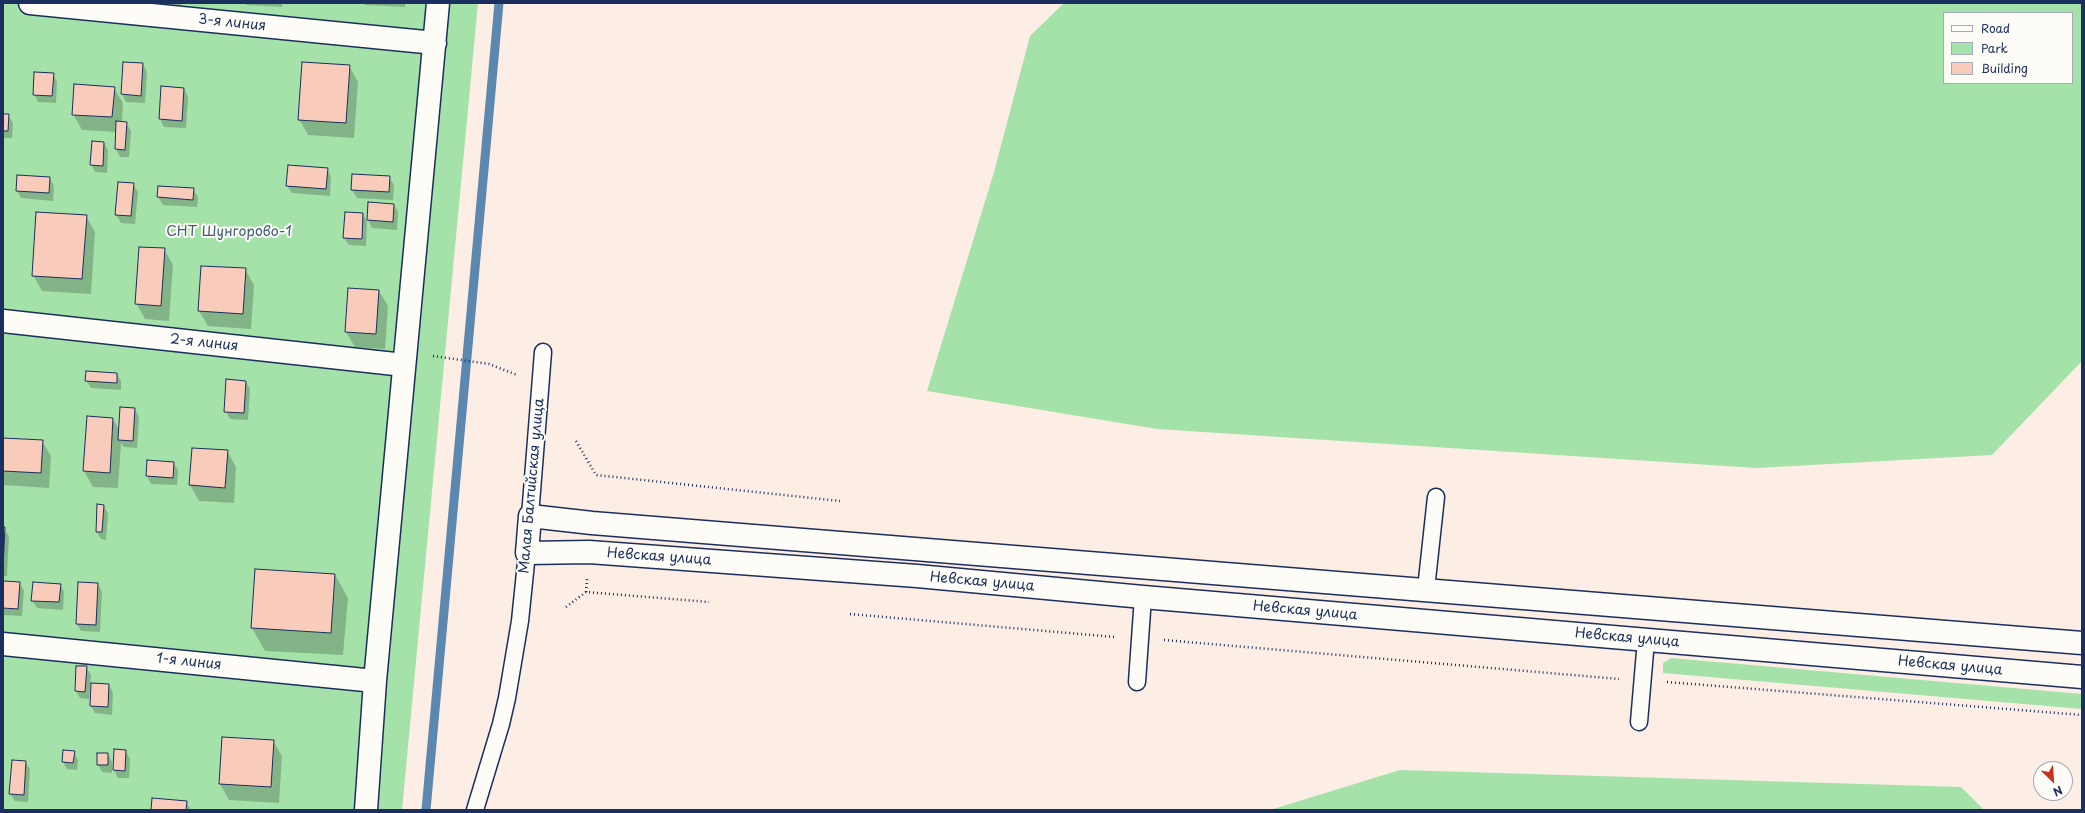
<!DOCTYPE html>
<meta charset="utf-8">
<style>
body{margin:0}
#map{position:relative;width:2085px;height:813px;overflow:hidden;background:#fcede5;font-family:"Playpen Sans",sans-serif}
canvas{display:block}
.frame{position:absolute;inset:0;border:4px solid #1b2f5e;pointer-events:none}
.legend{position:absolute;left:1943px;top:12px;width:130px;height:72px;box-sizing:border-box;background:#fdfcf7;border:1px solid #a3aaba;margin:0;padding:5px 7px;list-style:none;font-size:12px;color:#1b2f5e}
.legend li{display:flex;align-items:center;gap:8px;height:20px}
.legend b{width:20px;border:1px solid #a3aaba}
.north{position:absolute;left:2033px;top:761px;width:40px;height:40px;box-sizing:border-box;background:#fdfcf7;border:1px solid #a3aaba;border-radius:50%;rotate:155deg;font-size:11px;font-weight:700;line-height:16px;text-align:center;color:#1b2f5e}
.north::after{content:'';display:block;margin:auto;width:14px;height:18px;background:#c8321e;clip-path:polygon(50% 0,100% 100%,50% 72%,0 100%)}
</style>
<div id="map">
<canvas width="2085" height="813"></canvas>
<div class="frame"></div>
<ul class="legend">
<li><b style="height:5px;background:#fdfcf7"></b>Road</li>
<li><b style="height:11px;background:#a4e2aa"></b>Park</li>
<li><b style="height:11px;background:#f8cbba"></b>Building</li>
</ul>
<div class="north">N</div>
</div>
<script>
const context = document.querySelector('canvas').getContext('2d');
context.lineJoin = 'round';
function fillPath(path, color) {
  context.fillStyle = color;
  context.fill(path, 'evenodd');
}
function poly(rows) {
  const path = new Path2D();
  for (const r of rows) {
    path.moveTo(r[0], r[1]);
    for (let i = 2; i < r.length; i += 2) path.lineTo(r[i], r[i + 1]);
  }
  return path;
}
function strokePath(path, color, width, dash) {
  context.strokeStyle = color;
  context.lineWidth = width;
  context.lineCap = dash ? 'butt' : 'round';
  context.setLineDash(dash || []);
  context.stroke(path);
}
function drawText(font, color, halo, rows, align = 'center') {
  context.font = font + ' "Playpen Sans",sans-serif';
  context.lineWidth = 4;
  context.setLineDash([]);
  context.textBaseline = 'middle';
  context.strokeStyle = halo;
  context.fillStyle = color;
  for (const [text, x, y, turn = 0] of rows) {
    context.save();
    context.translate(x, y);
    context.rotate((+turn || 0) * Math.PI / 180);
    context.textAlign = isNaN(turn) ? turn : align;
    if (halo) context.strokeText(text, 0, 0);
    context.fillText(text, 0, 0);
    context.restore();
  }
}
const green = poly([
 [3,3,478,3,402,810,3,810],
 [1064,3,2082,3,2082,361,1992,455,1757,468,1157,429,927,391,994,172,1030,36],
 [1944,13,2072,13,2072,83,1944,83],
 [1671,658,2082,694,2082,709,1663,673,1663,663],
 [1400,770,1961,787,1984,810,1270,810]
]);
const shadow = poly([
 [166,3,182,3,181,9,170,8],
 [245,3,282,3,282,7,246,5],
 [364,3,405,3,405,7,365,5],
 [143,64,147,72,145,103,126,102,122,94],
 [349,66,358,82,354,138,308,135,299,119],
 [53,74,57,82,56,103,38,102,34,94],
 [114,88,123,103,122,122,126,123,131,131,129,157,120,157,116,149,117,132,82,130,73,114],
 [184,89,188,97,186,128,164,127,160,119],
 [3,115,8,115,13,123,12,138,3,138],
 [104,143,108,150,107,173,95,172,91,164],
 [327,169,331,177,330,196,292,193,287,186],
 [389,177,394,185,393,200,357,198,352,190],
 [50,178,54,186,53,201,21,198,17,191],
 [133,184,138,192,135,224,121,223,116,215],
 [159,187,193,189,198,197,197,207,163,205,158,197],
 [369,203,394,205,398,212,397,230,372,228,368,220],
 [363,214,367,222,366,246,349,245,344,238],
 [86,216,95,232,91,294,42,291,33,275],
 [164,249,173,265,169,321,145,319,136,303],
 [245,269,254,285,251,329,208,326,199,311],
 [379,291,388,306,385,349,355,347,346,332],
 [117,374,121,381,121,390,91,388,86,380],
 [246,382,250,389,248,420,230,419,226,412],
 [135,409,139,417,137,448,124,447,121,443,118,488,93,487,84,471,113,419,120,431],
 [3,439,42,441,51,456,49,488,3,485],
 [193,449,227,451,236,467,234,503,199,501,190,485],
 [148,461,173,462,178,470,177,485,151,484,147,476],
 [104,506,108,514,106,540,101,539,97,532],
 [3,528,9,536,7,576,3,576],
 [256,570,335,575,348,598,343,655,265,651,252,628],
 [3,582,19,583,24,590,22,616,3,615],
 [98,584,102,592,100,632,81,631,77,624],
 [60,585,64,592,63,610,37,608,32,600],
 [86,667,91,675,89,699,80,698,76,691],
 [109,685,113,693,112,715,95,713,91,706],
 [273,741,282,756,279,803,229,800,220,784],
 [115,750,126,751,130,759,129,778,118,778,114,770],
 [74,752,78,760,77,770,67,769,63,762],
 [108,754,112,762,112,773,102,772,98,764],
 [25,762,30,769,28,802,15,801,10,794],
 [186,802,191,810,152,810]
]);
const stream = poly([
 [426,810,499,3]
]);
const building = poly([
 [123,62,143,63,141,96,121,94,123,62],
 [302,62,350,65,346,123,298,120,302,62],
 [34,72,54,73,52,96,33,95,34,72],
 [74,84,115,87,112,117,72,115,74,84],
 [161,86,184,88,182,121,159,119,161,86],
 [3,114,9,114,8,131,3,131,3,114],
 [116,121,127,122,125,150,115,149,116,121],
 [92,141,104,142,103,166,90,165,92,141],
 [288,165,328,168,326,189,286,186,288,165],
 [352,174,390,176,389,192,351,190,352,174],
 [17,175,50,177,49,193,16,191,17,175],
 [118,182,134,183,131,216,115,215,118,182],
 [158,186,194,188,193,200,157,197,158,186],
 [368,202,394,204,393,222,367,220,368,202],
 [36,212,87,215,82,279,32,276,36,212],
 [345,212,363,213,362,239,343,238,345,212],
 [139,247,165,248,161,306,135,304,139,247],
 [201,266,246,268,243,314,198,311,201,266],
 [348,288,379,290,376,334,345,332,348,288],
 [86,371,117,373,117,383,85,381,86,371],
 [226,379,246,381,244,413,224,412,226,379],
 [120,407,135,408,133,441,118,440,120,407],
 [87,416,113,418,110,473,83,471,87,416],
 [3,438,43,440,41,473,3,471,3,438],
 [192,448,228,450,225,488,189,485,192,448],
 [147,460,174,462,173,478,146,476,147,460],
 [97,504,104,505,102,532,96,532,97,504],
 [3,527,5,527,3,568,3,527],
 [255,569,335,574,331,633,251,628,255,569],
 [3,581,20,582,18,609,3,608,3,581],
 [33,582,61,584,59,602,31,601,33,582],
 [78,582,98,583,96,625,76,624,78,582],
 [76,666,87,666,85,692,75,691,76,666],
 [91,683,109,684,108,707,90,706,91,683],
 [222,737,274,740,271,787,219,784,222,737],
 [114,749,126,750,125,771,113,770,114,749],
 [63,750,75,751,73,763,62,762,63,750],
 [97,753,108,753,108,765,97,765,97,753],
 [12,760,26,761,24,795,9,794,12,760],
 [152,798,187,801,186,810,151,810,152,798]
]);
const path = poly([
 [433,356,489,364,517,375],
 [576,441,596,475,840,501],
 [586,592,587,579],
 [566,607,586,592,709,602],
 [850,614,1115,637],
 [1164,640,1619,679],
 [1667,682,2082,715]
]);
const lane = poly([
 [530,516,543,352],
 [1426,589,1436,497],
 [1137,682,1143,597],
 [1639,722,1646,640],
 [475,810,501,724,507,698,520,621,527,553]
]);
const street = poly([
 [30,3,435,43],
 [3,321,404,365],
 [2082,643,592,523,530,516,527,553,589,552,917,576,1143,597,2082,677],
 [3,644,375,681],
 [366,810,375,681,438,3]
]);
const streetNames = [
 ["3-я линия",232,23,6],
 ["2-я линия",204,343,6],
 ["Малая Балтийская улица",532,486,-85],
 ["Невская улица",659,557,4],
 ["Невская улица",982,582,5],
 ["Невская улица",1305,611,5],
 ["Невская улица",1627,638,5],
 ["1-я линия",189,662,6],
 ["Невская улица",1950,666,5]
];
const parkNames = [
 ["СНТ Шунгорово-1",229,232]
];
fillPath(green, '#a4e2aa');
fillPath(shadow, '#0003');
strokePath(stream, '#5c88b0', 9);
fillPath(building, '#f8cbba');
strokePath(building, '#1b2f5e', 1);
strokePath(lane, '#1b2f5e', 19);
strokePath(street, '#1b2f5e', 25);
strokePath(path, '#1b2f5e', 2.5, [1, 3]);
strokePath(lane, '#fdfcf7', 16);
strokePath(street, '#fdfcf7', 22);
drawText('14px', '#1b2f5e', '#fdfcf7', streetNames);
drawText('14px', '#3d5c71', '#fdfcf7', parkNames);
</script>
